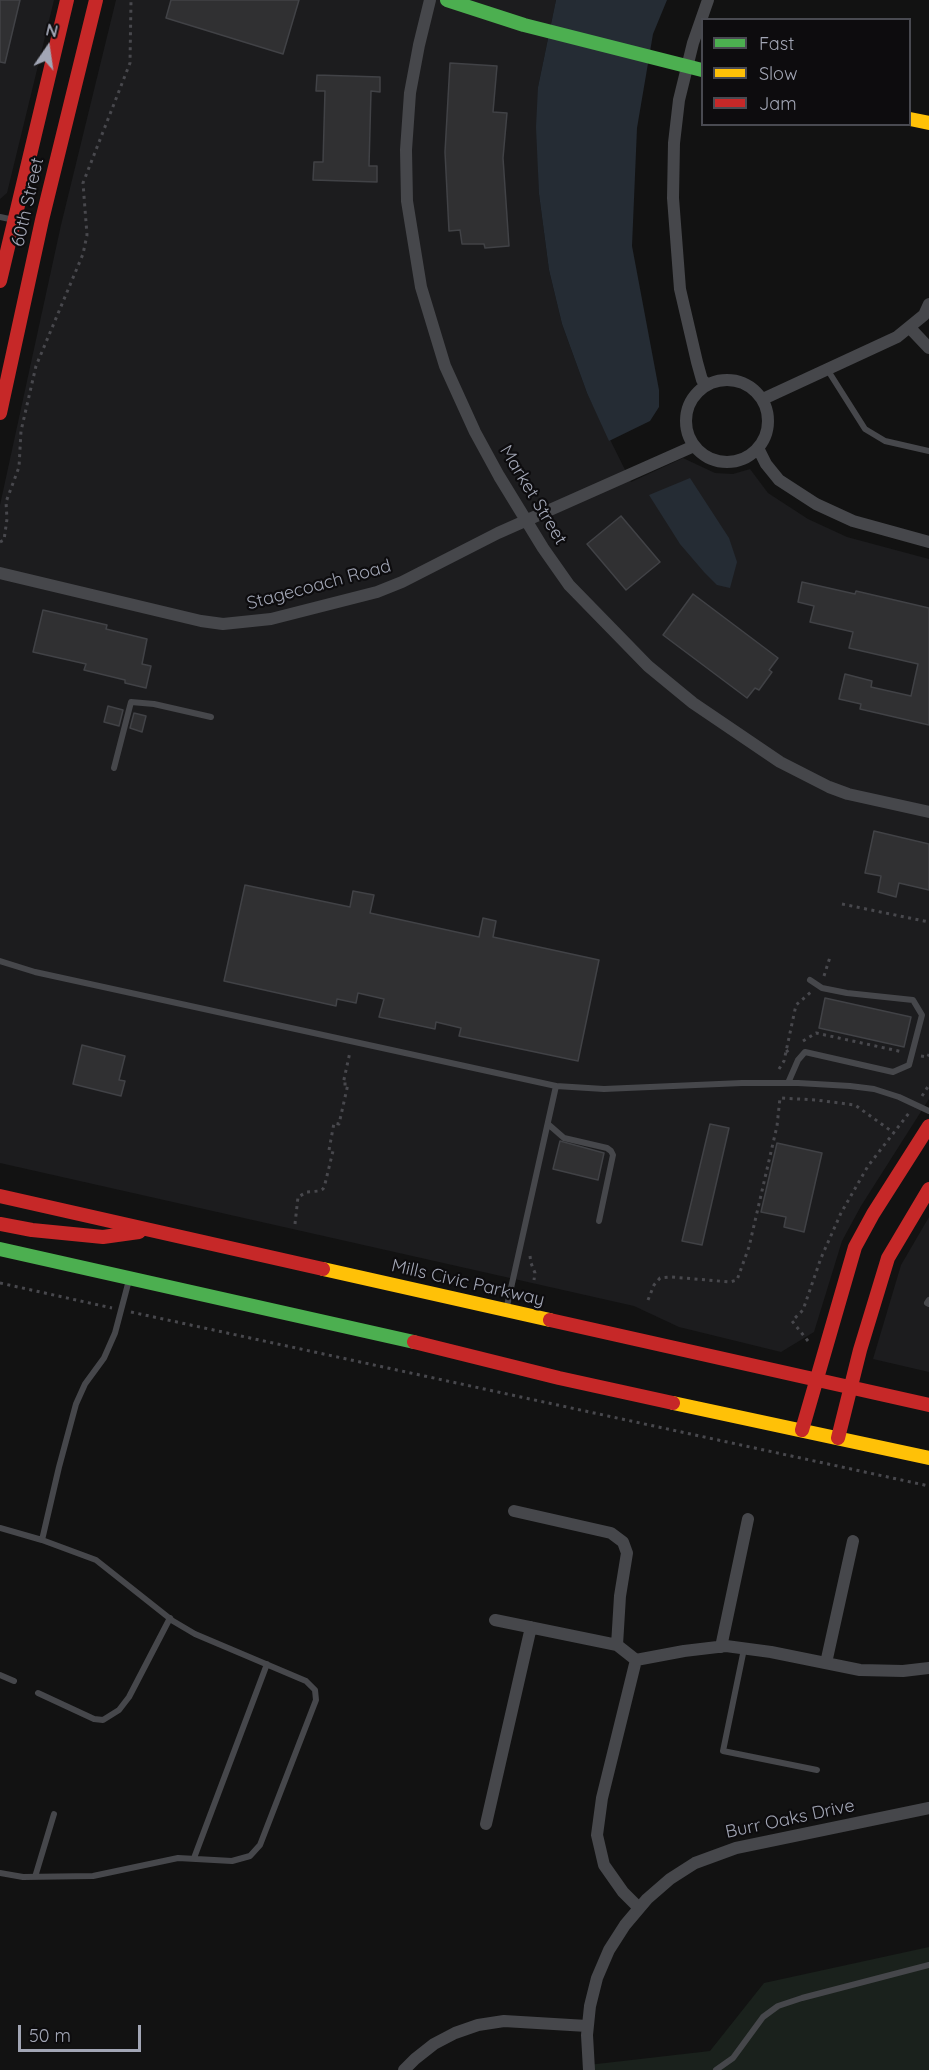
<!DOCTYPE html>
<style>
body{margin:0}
#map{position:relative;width:929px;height:2070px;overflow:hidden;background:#121212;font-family:Quicksand,sans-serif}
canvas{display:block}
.legend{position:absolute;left:701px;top:18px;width:210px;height:108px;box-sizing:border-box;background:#0d0c0e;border:2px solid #494a51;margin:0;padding:8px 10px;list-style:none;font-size:18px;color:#a2a6b5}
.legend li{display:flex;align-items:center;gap:12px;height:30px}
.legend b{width:30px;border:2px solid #494a51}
.north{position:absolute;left:18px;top:18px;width:60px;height:60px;-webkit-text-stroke:4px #0d0c0e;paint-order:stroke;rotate:13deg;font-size:16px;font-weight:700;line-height:24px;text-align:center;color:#a2a6b5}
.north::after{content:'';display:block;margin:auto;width:21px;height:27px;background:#a2a6b5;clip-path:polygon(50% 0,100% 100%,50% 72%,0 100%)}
.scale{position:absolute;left:18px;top:2025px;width:123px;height:27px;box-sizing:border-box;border:3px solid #a2a6b5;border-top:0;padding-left:8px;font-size:18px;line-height:21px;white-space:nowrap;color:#a2a6b5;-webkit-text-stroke:4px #0d0c0e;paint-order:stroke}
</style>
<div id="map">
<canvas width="929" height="2070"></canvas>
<ul class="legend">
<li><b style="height:8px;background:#4caf50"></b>Fast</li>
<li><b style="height:8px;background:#ffc107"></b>Slow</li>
<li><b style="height:8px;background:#c62828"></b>Jam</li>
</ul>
<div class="north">N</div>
<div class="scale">50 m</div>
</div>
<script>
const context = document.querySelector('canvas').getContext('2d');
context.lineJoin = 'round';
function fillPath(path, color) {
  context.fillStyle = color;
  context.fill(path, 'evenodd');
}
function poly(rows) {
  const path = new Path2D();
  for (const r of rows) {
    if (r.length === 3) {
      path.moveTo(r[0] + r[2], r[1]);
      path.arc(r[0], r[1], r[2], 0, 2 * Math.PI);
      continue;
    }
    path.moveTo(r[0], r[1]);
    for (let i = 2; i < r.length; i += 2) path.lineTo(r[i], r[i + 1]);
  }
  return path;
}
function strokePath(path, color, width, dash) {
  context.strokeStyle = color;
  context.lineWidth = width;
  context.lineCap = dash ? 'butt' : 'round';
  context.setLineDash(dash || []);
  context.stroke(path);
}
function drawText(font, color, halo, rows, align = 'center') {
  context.font = font + ' Quicksand,sans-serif';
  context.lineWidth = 4.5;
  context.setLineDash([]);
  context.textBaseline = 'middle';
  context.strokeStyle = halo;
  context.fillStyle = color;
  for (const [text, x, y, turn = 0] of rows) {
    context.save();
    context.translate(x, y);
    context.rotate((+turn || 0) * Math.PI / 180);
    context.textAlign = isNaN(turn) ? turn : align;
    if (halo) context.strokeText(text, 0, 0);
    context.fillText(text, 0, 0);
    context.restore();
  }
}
const built = poly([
 [0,0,54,0,7,193,0,199],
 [116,0,556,0,538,87,539,194,549,270,562,324,587,393,631,482,683,458,715,473,733,474,750,469,768,493,808,519,847,537,929,559,929,1099,861,1206,842,1241,814,1332,781,1352,679,1327,634,1306,0,1163,0,505,61,225],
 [929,1217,929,1372,873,1359,901,1265]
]);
const green = poly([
 [929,1947,929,2070,589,2070,588,2065,710,2051,764,1983]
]);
const water = poly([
 [556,0,667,0,653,34,637,128,632,246,659,390,659,407,650,421,609,441,587,393,562,324,549,270,539,194,536,127,538,87],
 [690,478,729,538,737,562,730,588,717,585,704,572,680,544,649,495]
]);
const building = poly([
 [0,0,20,0,5,63,0,62,0,0],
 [171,0,299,0,283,54,166,18,171,0],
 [450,63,497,66,493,112,507,113,503,158,509,246,485,248,484,244,462,244,460,230,449,231,445,152,450,63],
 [317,75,380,77,380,92,371,91,369,166,377,166,377,182,313,180,314,162,323,162,325,91,316,91,317,75],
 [621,516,660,562,626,590,587,544,621,516],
 [802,582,855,594,856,591,929,608,929,725,860,709,861,704,839,699,845,674,872,681,871,687,911,696,918,664,849,648,853,632,810,622,814,606,798,602,802,582],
 [693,594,778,658,769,670,772,672,759,690,755,688,747,698,663,635,693,594],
 [43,610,107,625,106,629,147,639,142,664,151,666,146,688,125,683,125,680,84,670,86,664,33,652,43,610],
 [108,706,123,710,119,726,104,722,108,706],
 [134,713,146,716,142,732,130,728,134,713],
 [874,831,929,844,929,890,899,883,896,897,878,892,881,876,865,873,874,831],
 [245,885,350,907,353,891,374,895,370,913,479,937,483,918,496,921,493,937,599,960,578,1061,459,1036,461,1028,436,1022,435,1029,379,1017,384,999,358,993,356,1003,337,999,336,1006,224,981,245,885],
 [825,998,911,1017,904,1047,819,1028,825,998],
 [82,1045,125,1056,119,1080,125,1081,121,1096,73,1084,82,1045],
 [710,1124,729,1128,702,1245,682,1241,710,1124],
 [560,1141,604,1153,598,1180,553,1169,560,1141],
 [777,1143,822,1153,804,1232,784,1227,786,1217,761,1212,777,1143]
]);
const path = poly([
 [0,542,4,540,7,519,6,502,19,467,21,431,36,366,83,254,87,235,83,183,130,63,131,0],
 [842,904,929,922],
 [824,976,830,957],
 [803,1041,816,1033,903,1052],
 [786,1052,792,1048],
 [921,1056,928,1057,929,1054],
 [779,1069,784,1061,796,1005,811,992],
 [922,1096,929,1085],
 [295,1224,298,1197,307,1192,319,1191,323,1189,325,1184,333,1151,329,1150,334,1123,339,1124,348,1084,343,1084,350,1052],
 [530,1256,531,1263,535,1273,534,1280],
 [0,1283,112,1308],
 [648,1300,654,1285,660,1278,672,1277,730,1282,737,1280,749,1247,777,1126,780,1098,816,1100,855,1105,894,1133],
 [131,1312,929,1486],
 [808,1341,792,1321,803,1310,821,1258,841,1213,868,1166,909,1113]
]);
const lane = poly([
 [0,217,14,220],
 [827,369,865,429,885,441,929,451],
 [114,768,131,702,154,704,211,717],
 [0,961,35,972,556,1086,604,1089,742,1083,798,1083,850,1086,874,1089,899,1097,929,1111],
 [788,1083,798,1060,805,1052,893,1072,909,1065,922,1015,913,1000,847,993,822,988,810,980],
 [548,1124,564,1138,607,1148,611,1151,613,1155,599,1221],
 [929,1300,927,1303,929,1304],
 [507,1306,556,1086],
 [0,1528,42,1540,59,1467,76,1404,85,1384,104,1358,115,1333,129,1280],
 [744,1649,723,1751,817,1770],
 [0,1675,14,1681],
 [38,1693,94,1719,103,1720,119,1710,129,1697,170,1618],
 [194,1858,267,1664],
 [0,1873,23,1877,93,1876,178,1858,232,1861,250,1856,260,1845,316,1700,315,1690,306,1681,195,1634,173,1621,96,1560,42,1540],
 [35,1877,54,1814],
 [716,2070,733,2058,763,2017,778,2006,802,1998,929,1965]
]);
const street = poly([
 [430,0,419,45,410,93,406,150,407,201,421,287,445,366,475,432,499,476,543,548,569,585,648,666,693,703,780,762,829,787,848,794,929,812],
 [910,328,929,348],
 [727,421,41],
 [707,384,702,380,697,362,680,289,673,198,674,143,679,100,693,43,708,0],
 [763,399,897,337,924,315,929,304],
 [758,448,766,464,779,480,816,504,853,521,929,542],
 [0,573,201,621,223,624,271,619,377,592,402,582,498,533,694,446],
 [514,1511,611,1533,623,1542,627,1553,620,1596,617,1645],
 [495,1620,617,1645,636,1660,684,1651,726,1646,771,1652,860,1670,903,1671,929,1668],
 [721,1647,748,1519],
 [636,1660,602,1798,597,1835,604,1865,623,1892,639,1908],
 [826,1663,853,1541],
 [486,1824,531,1627],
 [404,2070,415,2059,434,2044,455,2033,478,2025,504,2021,587,2026],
 [589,2070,587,2035,590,2006,597,1978,609,1950,625,1925,647,1899,670,1879,695,1863,736,1848,929,1808]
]);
const fast = poly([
 [447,0,524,25,702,70],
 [0,1249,414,1342]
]);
const slow = poly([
 [910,119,929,123],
 [323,1269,550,1320],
 [673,1403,929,1458]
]);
const jam = poly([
 [0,281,67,0],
 [0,413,42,220,96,0],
 [0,1196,323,1269],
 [0,1224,32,1230,103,1237,139,1232],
 [550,1320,929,1405],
 [414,1342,559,1378,673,1403],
 [802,1430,855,1247,873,1214,929,1126],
 [838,1438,860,1350,888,1258,929,1189]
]);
const streetNames = [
 ["60th Street",28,202,-77],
 ["Market Street",533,495,59],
 ["Stagecoach Road",319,585,-15],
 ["Mills Civic Parkway",468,1283,13],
 ["Burr Oaks Drive",790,1819,-12]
];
fillPath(built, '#1c1c1e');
fillPath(green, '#1a211c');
fillPath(water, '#252c34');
fillPath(building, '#303032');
strokePath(building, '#414246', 1.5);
strokePath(path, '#48484d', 3, [3, 4.5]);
strokePath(lane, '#46474b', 6);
strokePath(street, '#46474b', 12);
strokePath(fast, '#4caf50', 14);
strokePath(slow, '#ffc107', 14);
strokePath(jam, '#c62828', 14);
drawText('18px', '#a2a6b5', '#0d0c0e', streetNames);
</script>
